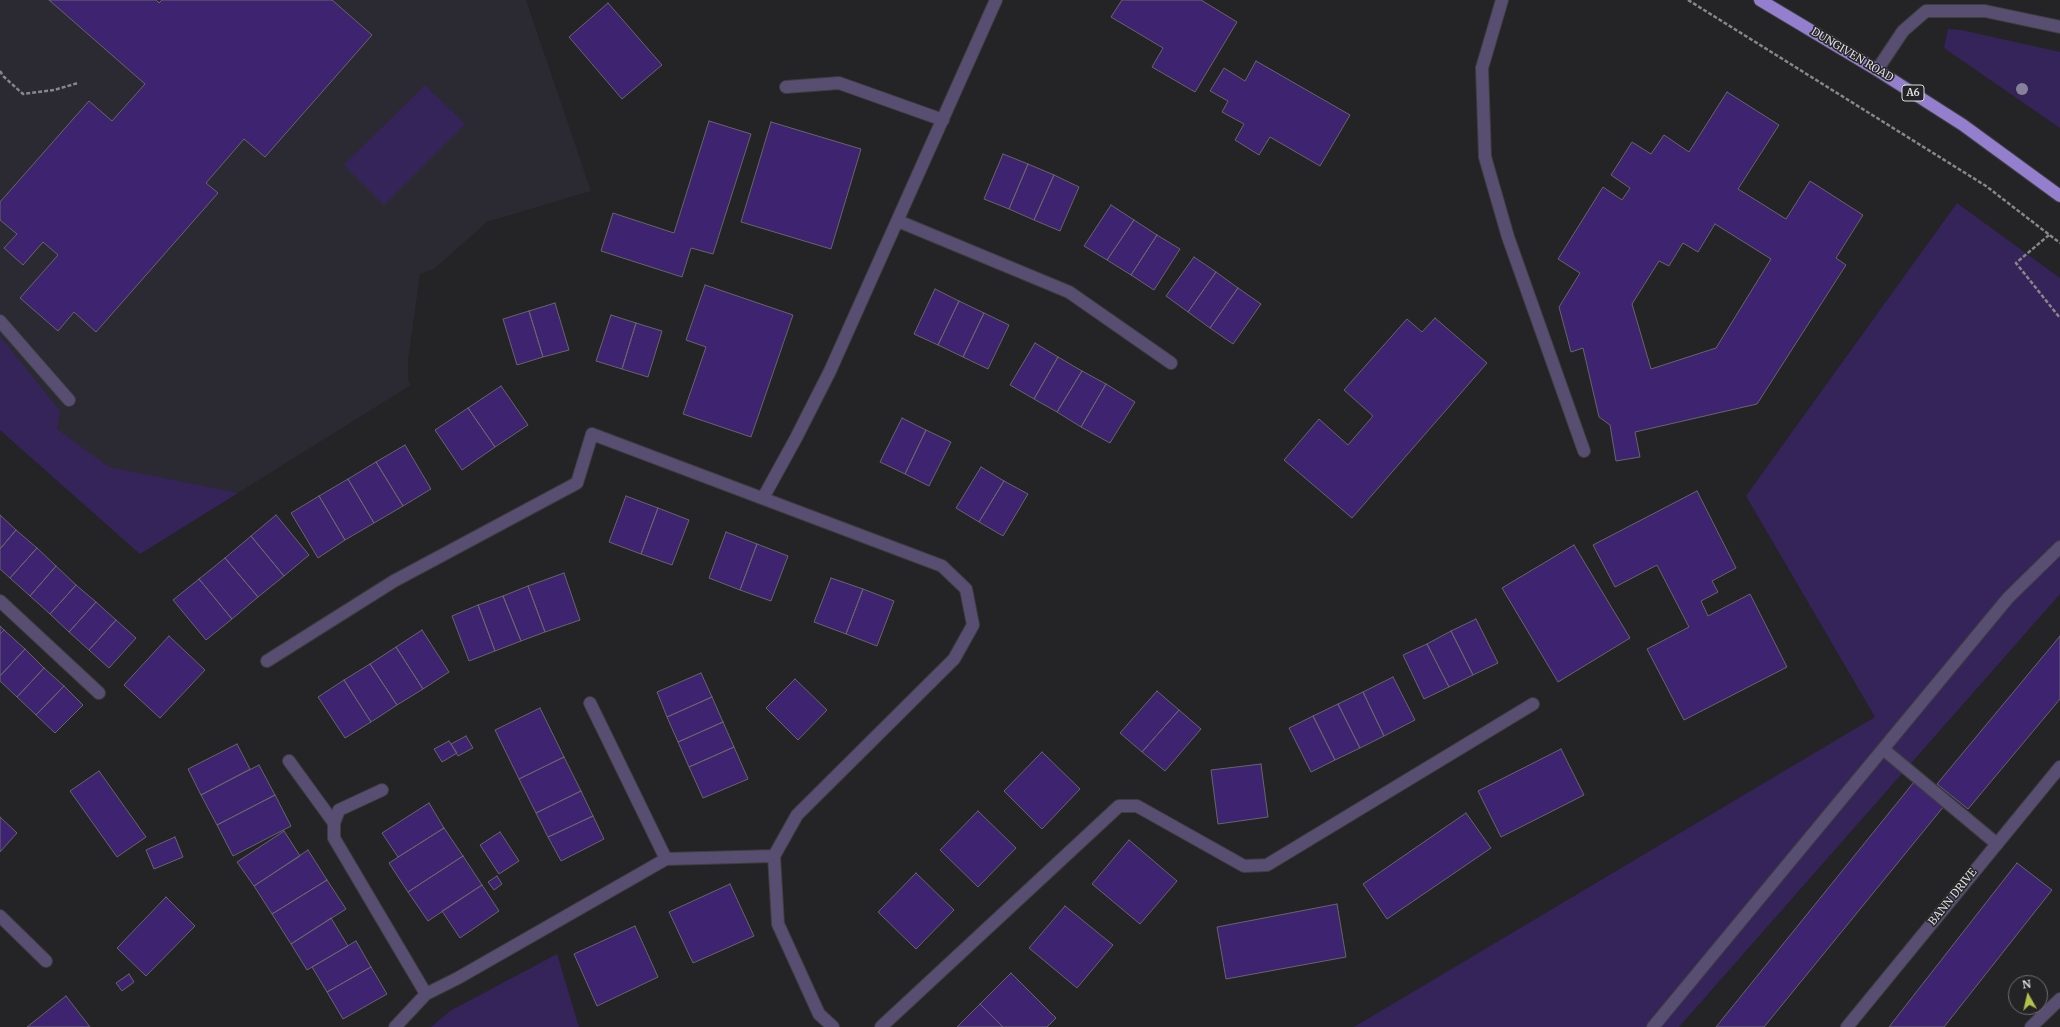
<!DOCTYPE html>
<style>
body{margin:0}
#map{position:relative;width:2060px;height:1027px;overflow:hidden;background:#242325;font-family:Merriweather,serif}
canvas{display:block}
.north{position:absolute;left:2008px;top:975px;width:40px;height:40px;box-sizing:border-box;background:#242325;border:1px solid #6e6e6f;border-radius:50%;rotate:352deg;font-size:11px;font-weight:700;line-height:16px;text-align:center;color:#dededf}
.north::after{content:'';display:block;margin:auto;width:14px;height:18px;background:#b5c249;clip-path:polygon(50% 0,100% 100%,50% 72%,0 100%)}
</style>
<div id="map">
<canvas width="2060" height="1027"></canvas>
<div class="north">N</div>
</div>
<script>
const context = document.querySelector('canvas').getContext('2d');
context.lineJoin = 'round';
function fillPath(path, color) {
  context.fillStyle = color;
  context.fill(path, 'evenodd');
}
function poly(rows) {
  const path = new Path2D();
  for (const r of rows) {
    path.moveTo(r[0], r[1]);
    for (let i = 2; i < r.length; i += 2) path.lineTo(r[i], r[i + 1]);
  }
  return path;
}
function strokePath(path, color, width, dash) {
  context.strokeStyle = color;
  context.lineWidth = width;
  context.lineCap = dash ? 'butt' : 'round';
  context.setLineDash(dash || []);
  context.stroke(path);
}
function drawText(font, color, halo, rows, align = 'center') {
  context.font = font + ' Merriweather,serif';
  context.lineWidth = 3;
  context.setLineDash([]);
  context.textBaseline = 'middle';
  context.strokeStyle = halo;
  context.fillStyle = color;
  for (const [text, x, y, turn = 0] of rows) {
    context.save();
    context.translate(x, y);
    context.rotate((+turn || 0) * Math.PI / 180);
    context.textAlign = isNaN(turn) ? turn : align;
    if (halo) context.strokeText(text, 0, 0);
    context.fillText(text, 0, 0);
    context.restore();
  }
}
const built = poly([
 [0,0,526,0,591,191,487,222,434,269,420,274,408,361,408,380,411,385,140,554,0,430]
]);
const green = poly([
 [1948,29,1961,30,2060,52,2060,128,1944,48],
 [425,85,465,124,384,205,344,165],
 [1957,203,2060,278,2060,594,1679,1027,1354,1027,1875,717,1746,496],
 [0,336,60,411,57,429,109,467,238,493,140,554,0,430],
 [557,954,579,1027,431,1027,450,1011]
]);
const building = poly([
 [49,0,156,0,159,3,162,0,332,0,372,35,265,157,244,139,206,183,218,193,96,332,74,312,58,331,20,298,58,255,43,242,23,265,4,248,17,234,0,220,0,202,89,101,112,121,145,84,49,0],
 [1122,0,1201,0,1237,22,1195,92,1152,67,1163,48,1111,17,1122,0],
 [608,3,662,65,622,99,569,37,608,3],
 [1256,61,1350,115,1320,166,1270,137,1259,155,1235,140,1244,124,1222,112,1228,101,1210,91,1224,68,1245,81,1256,61],
 [1727,92,1779,125,1738,189,1786,219,1810,181,1863,215,1836,258,1846,265,1757,404,1635,432,1640,457,1616,461,1610,425,1599,417,1583,348,1571,352,1559,307,1580,273,1558,259,1603,187,1622,200,1630,188,1611,175,1632,142,1651,154,1664,135,1689,152,1727,92],
 [1715,224,1771,259,1716,348,1651,369,1632,304,1659,261,1669,266,1683,243,1698,252,1715,224],
 [709,121,751,134,713,254,691,248,682,277,601,251,613,213,674,233,709,121],
 [771,122,861,149,831,249,741,222,771,122],
 [1003,154,1028,164,1009,209,984,199,1003,154],
 [1028,164,1054,175,1034,220,1009,209,1028,164],
 [1054,175,1079,187,1060,231,1034,220,1054,175],
 [1111,205,1134,220,1107,260,1084,246,1111,205],
 [1134,220,1157,235,1131,275,1107,260,1134,220],
 [1157,235,1180,249,1154,290,1131,275,1157,235],
 [1194,257,1216,272,1188,312,1166,296,1194,257],
 [1216,272,1238,288,1210,328,1188,312,1216,272],
 [705,285,793,315,751,437,683,414,706,347,686,340,705,285],
 [1238,288,1261,304,1233,344,1210,328,1238,288],
 [935,289,959,301,938,345,914,334,935,289],
 [959,301,984,313,963,357,938,345,959,301],
 [555,303,569,350,543,357,529,311,555,303],
 [529,311,543,357,517,365,503,319,529,311],
 [984,313,1009,325,988,369,963,357,984,313],
 [611,315,636,323,622,369,596,361,611,315],
 [1435,318,1487,363,1352,518,1284,460,1319,419,1348,445,1373,416,1344,390,1407,319,1422,332,1435,318],
 [636,323,662,331,648,377,622,369,636,323],
 [1035,343,1058,357,1034,399,1010,385,1035,343],
 [1058,357,1082,371,1057,412,1034,399,1058,357],
 [1082,371,1106,384,1081,427,1057,412,1082,371],
 [1106,384,1135,402,1110,443,1081,427,1106,384],
 [501,386,528,425,495,447,468,408,501,386],
 [468,408,495,447,462,470,435,430,468,408],
 [902,418,926,430,905,474,880,462,902,418],
 [926,430,951,442,929,486,905,474,926,430],
 [405,445,431,489,403,506,376,462,405,445],
 [376,462,403,506,374,523,348,479,376,462],
 [981,467,1004,481,979,522,956,508,981,467],
 [348,479,374,523,345,540,319,496,348,479],
 [1004,481,1028,494,1003,536,979,522,1004,481],
 [1697,491,1736,568,1712,581,1718,592,1701,601,1708,616,1750,594,1787,667,1684,720,1647,649,1689,627,1657,565,1615,587,1593,545,1697,491],
 [319,496,345,540,318,558,291,513,319,496],
 [626,496,658,508,641,554,609,542,626,496],
 [658,508,689,520,672,565,641,554,658,508],
 [0,515,16,530,0,549,0,515],
 [276,515,309,555,284,576,251,536,276,515],
 [16,530,37,548,10,578,0,569,0,549,16,530],
 [726,532,757,544,740,590,709,578,726,532],
 [251,536,284,576,258,597,225,558,251,536],
 [757,544,788,556,771,601,740,590,757,544],
 [1574,545,1630,638,1558,682,1502,588,1574,545],
 [37,548,56,566,30,596,10,578,37,548],
 [225,558,258,597,232,619,199,579,225,558],
 [56,566,76,585,50,614,30,596,56,566],
 [564,573,580,620,545,632,528,586,564,573],
 [831,578,863,589,846,634,814,622,831,578],
 [199,579,232,619,206,640,173,600,199,579],
 [76,585,96,602,69,632,50,614,76,585],
 [528,586,545,632,521,641,503,596,528,586],
 [863,589,894,601,877,646,846,634,863,589],
 [503,596,521,641,495,651,478,605,503,596],
 [96,602,116,620,89,650,69,632,96,602],
 [478,605,495,651,469,661,452,616,478,605],
 [1476,619,1498,663,1473,675,1451,631,1476,619],
 [116,620,136,638,109,668,89,650,116,620],
 [0,626,4,630,0,634,0,626],
 [4,630,25,649,0,676,0,634,4,630],
 [422,630,449,672,423,689,396,647,422,630],
 [1451,631,1473,675,1449,687,1427,644,1451,631],
 [169,636,205,670,160,718,124,685,169,636],
 [2060,636,2060,699,1968,809,1937,784,2060,636],
 [1427,644,1449,687,1424,699,1403,655,1427,644],
 [396,647,423,689,397,705,370,664,396,647],
 [25,649,44,668,17,697,0,681,0,676,25,649],
 [370,664,397,705,371,722,344,680,370,664],
 [44,668,64,686,36,715,17,697,44,668],
 [701,673,712,697,667,717,657,692,701,673],
 [1393,677,1415,720,1384,736,1363,692,1393,677],
 [795,679,827,710,798,740,766,708,795,679],
 [344,680,371,722,345,738,318,697,344,680],
 [64,686,83,705,55,733,36,715,64,686],
 [1157,691,1179,710,1142,752,1120,733,1157,691],
 [1363,692,1384,736,1360,748,1338,704,1363,692],
 [712,697,723,722,678,742,667,717,712,697],
 [1338,704,1360,748,1335,760,1313,716,1338,704],
 [540,708,564,757,519,779,495,730,540,708],
 [1179,710,1201,729,1165,771,1142,752,1179,710],
 [1313,716,1335,760,1311,772,1289,728,1313,716],
 [723,722,734,747,689,767,678,742,723,722],
 [466,736,473,748,458,756,451,744,466,736],
 [449,741,457,753,442,762,434,749,449,741],
 [237,744,250,769,201,795,188,769,237,744],
 [734,747,748,779,703,798,689,767,734,747],
 [1561,749,1584,795,1501,837,1478,791,1561,749],
 [1042,752,1080,789,1042,829,1004,791,1042,752],
 [564,757,581,791,536,813,519,779,564,757],
 [1261,764,1268,817,1218,824,1211,770,1261,764],
 [259,765,275,795,217,825,201,795,259,765],
 [99,771,146,837,117,857,70,791,99,771],
 [1914,782,1944,806,1764,1027,1716,1027,1914,782],
 [581,791,593,816,548,837,536,813,581,791],
 [275,795,291,826,233,856,217,825,275,795],
 [429,803,444,828,398,857,382,833,429,803],
 [978,811,1016,848,978,887,940,850,978,811],
 [1466,813,1491,848,1387,919,1363,884,1466,813],
 [593,816,604,839,561,861,548,837,593,816],
 [0,817,17,833,0,852,0,817],
 [444,828,463,856,408,892,389,863,444,828],
 [284,831,300,856,254,886,237,862,284,831],
 [500,832,519,861,499,874,480,845,500,832],
 [175,837,183,857,154,869,146,850,175,837],
 [1129,840,1177,881,1140,924,1092,884,1129,840],
 [308,850,327,880,272,914,254,886,308,850],
 [463,856,482,885,428,921,408,892,463,856],
 [2017,863,2052,890,1944,1027,1889,1027,2017,863],
 [916,873,954,910,916,949,878,912,916,873],
 [497,876,502,884,494,890,488,882,497,876],
 [327,880,346,909,291,944,272,914,327,880],
 [730,884,754,936,693,963,669,912,730,884],
 [482,885,499,911,460,938,442,911,482,885],
 [166,897,195,926,146,976,117,948,166,897],
 [1337,904,1346,957,1226,979,1217,927,1337,904],
 [1065,906,1113,945,1077,988,1029,948,1065,906],
 [331,918,348,946,307,970,291,944,331,918],
 [635,926,658,977,597,1006,574,954,635,926],
 [356,941,371,967,327,992,312,967,356,941],
 [371,967,387,994,343,1019,327,992,371,967],
 [1011,973,1056,1018,1047,1027,1003,1027,980,1004,1011,973],
 [129,974,134,982,122,991,116,983,129,974],
 [66,996,90,1027,27,1027,66,996],
 [980,1004,1003,1027,957,1027,980,1004]
]);
const path = poly([
 [1688,0,1986,186,2060,243],
 [0,71,3,76,23,94,54,90,78,83],
 [2049,235,2016,263,2060,318]
]);
const service = poly([
 [786,87,839,83,943,120],
 [0,321,69,400],
 [1883,749,1997,844],
 [289,761,334,823],
 [1653,1027,2008,598,2060,547],
 [2031,1027,2060,999]
]);
const minor = poly([
 [1502,0,1482,68,1485,157,1508,237,1584,451],
 [1877,70,1903,31,1926,11,1985,11,2060,27],
 [898,221,1069,292,1171,363],
 [763,498,796,438,830,371,996,0],
 [0,601,99,693],
 [267,661,394,581,577,483,592,434,942,566,966,589,973,625,954,659,797,815,774,856,778,924,819,1014,833,1027],
 [590,703,666,859],
 [382,790,339,810,334,823,334,838,426,994],
 [0,916,46,961],
 [395,1027,426,994,458,978,666,859,774,856],
 [881,1027,1119,806,1137,806,1244,866,1267,865,1533,704],
 [1847,1027,2060,767]
]);
const trunk = poly([
 [1760,0,1877,70,1963,125,2060,196]
]);
const trees = [
 [2022,89]
];
const shields = [
 [1913,93,22]
];
const shieldNames = [
 ["A6",1913,93]
];
const streetNames = [
 ["DUNGIVEN ROAD",1852,55,31],
 ["BANN DRIVE",1953,897,-51]
];
fillPath(built, '#2b2931');
fillPath(green, '#35245a');
fillPath(building, '#3e2370');
strokePath(building, '#666668', 1);
strokePath(service, '#3e3d3f', 14);
strokePath(minor, '#3e3d3f', 14);
strokePath(trunk, '#3e3d3f', 14);
strokePath(path, '#878688', 2.5, [4, 2]);
strokePath(service, '#574e71', 12);
strokePath(minor, '#574e71', 12);
strokePath(trunk, '#947fce', 12);
context.fillStyle = '#86809a';
for (const [x, y] of trees) {
  context.beginPath();
  context.arc(x, y, 6, 0, 2 * Math.PI);
  context.fill();
}
for (const [x, y, w] of shields) {
  const box = new Path2D();
  box.roundRect(x - w / 2, y - 8, w, 16, 3);
  context.fillStyle = '#242325';
  context.fill(box);
  strokePath(box, '#dededf', 1);
}
drawText('bold 10px', '#dededf', null, shieldNames);
drawText('11px', '#dededf', '#242325', streetNames);
</script>
